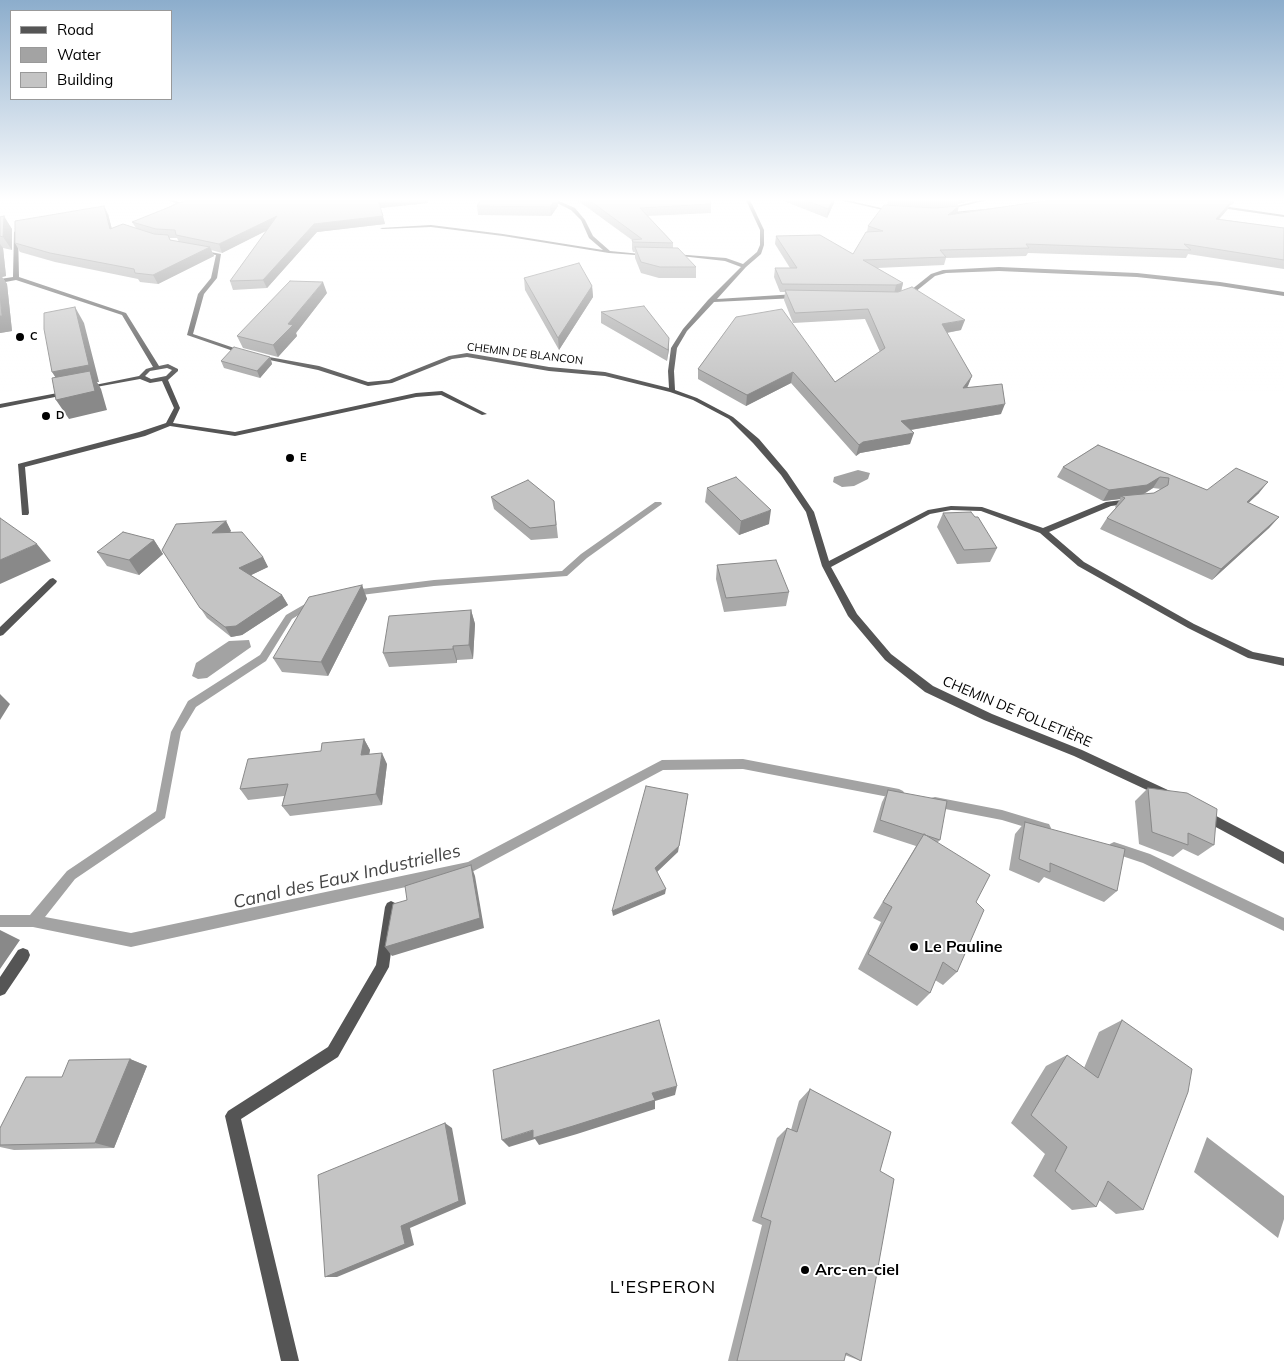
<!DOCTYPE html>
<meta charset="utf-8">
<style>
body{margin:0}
#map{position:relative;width:1284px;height:1361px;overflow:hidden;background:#fff;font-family:Mulish,sans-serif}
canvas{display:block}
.legend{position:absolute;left:10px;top:10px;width:162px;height:90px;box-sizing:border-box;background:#fff;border:1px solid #999;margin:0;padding:6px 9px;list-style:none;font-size:15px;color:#000}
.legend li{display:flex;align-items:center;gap:10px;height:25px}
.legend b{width:25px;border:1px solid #999}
</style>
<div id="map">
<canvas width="1284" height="1361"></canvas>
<ul class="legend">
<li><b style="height:6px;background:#555"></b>Road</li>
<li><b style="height:14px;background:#a3a3a3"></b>Water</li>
<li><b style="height:14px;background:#c4c4c4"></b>Building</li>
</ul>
</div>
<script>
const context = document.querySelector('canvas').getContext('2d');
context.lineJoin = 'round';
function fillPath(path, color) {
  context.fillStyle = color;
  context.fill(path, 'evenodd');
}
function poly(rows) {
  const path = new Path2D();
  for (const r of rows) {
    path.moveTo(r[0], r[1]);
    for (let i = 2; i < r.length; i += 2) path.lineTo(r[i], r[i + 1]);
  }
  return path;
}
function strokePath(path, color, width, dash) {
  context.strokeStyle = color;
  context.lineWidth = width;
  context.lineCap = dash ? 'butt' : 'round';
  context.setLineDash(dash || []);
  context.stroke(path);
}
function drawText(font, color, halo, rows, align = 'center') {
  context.font = font + ' Mulish,sans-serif';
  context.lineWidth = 4;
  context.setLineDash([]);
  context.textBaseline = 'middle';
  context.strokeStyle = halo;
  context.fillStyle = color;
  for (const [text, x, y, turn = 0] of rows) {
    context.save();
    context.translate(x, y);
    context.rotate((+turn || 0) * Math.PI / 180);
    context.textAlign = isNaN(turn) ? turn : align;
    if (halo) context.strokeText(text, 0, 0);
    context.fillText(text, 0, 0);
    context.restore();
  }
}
const water = poly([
 [858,470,870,473,868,479,854,486,842,487,833,482,834,477],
 [249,640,251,647,207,678,198,679,192,676,196,663,229,641],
 [1207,1137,1284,1196,1284,1219,1278,1238,1194,1172]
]);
const stream = poly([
 [655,502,661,502,662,504,587,558,567,576,434,586,353,596,349,593,353,590,434,580,562,571,581,554,655,502],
 [312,600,315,601,317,603,315,605,292,619,266,661,196,707,181,732,165,818,75,879,45,917,131,933,468,862,662,760,743,759,899,789,903,791,905,794,903,797,899,799,743,769,663,770,470,873,131,947,33,927,0,927,0,915,30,915,67,871,156,811,171,732,188,701,260,655,286,615,312,600],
 [935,797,1002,810,1045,823,1049,824,1051,828,1049,832,1045,833,1002,820,935,807,931,806,929,802,931,798,935,797],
 [1114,842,1150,854,1284,918,1284,931,1143,863,1110,852,1108,848,1110,844,1114,842]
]);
const street = poly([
 [167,200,174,200,182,203,167,211,165,209,176,203,167,200],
 [551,200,557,200,575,208,585,220,593,236,610,251,651,255,649,256,609,253,503,236,431,227,382,229,380,228,431,225,503,234,603,250,589,238,581,220,571,210,551,200],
 [746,200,750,200,764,230,764,245,761,254,746,267,717,299,796,294,799,296,796,298,714,302,687,331,677,348,674,371,675,390,697,398,733,417,759,439,787,472,814,512,829,561,928,510,951,506,982,507,1043,528,1106,502,1130,499,1134,501,1133,503,1111,506,1049,532,1084,562,1194,624,1253,652,1284,658,1284,666,1248,658,1188,628,1078,566,1040,533,981,511,951,510,930,514,831,567,857,614,891,654,933,686,992,714,1082,750,1170,791,1172,794,1170,797,1166,799,1162,797,1074,756,984,720,925,692,885,660,848,616,822,566,806,512,781,475,753,443,729,419,693,400,670,392,605,376,549,371,467,357,452,359,392,383,368,386,318,370,255,357,258,355,319,366,368,382,389,380,449,356,467,353,549,367,605,372,669,388,668,371,671,348,683,329,708,300,741,267,725,261,672,255,674,254,726,258,743,264,757,252,760,245,760,230,746,200],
 [839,200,847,200,894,211,892,212,839,200],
 [980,200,989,200,958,207,956,206,980,200],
 [1216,205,1284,215,1284,217,1214,207,1216,205],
 [996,208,994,210,944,214,942,213,996,208],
 [16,231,18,232,19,277,126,313,159,366,168,364,178,369,178,371,168,380,180,408,173,423,235,432,416,393,442,391,487,414,482,415,441,395,416,397,235,436,170,426,145,436,25,467,29,513,28,515,22,515,18,464,139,432,166,423,174,408,162,381,150,383,140,379,85,389,85,387,139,376,146,369,153,367,122,315,16,280,0,283,0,279,13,277,14,232,16,231],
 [167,368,172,370,166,376,151,379,145,376,150,371,167,368],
 [200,250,221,254,217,278,204,294,193,334,246,352,246,354,242,354,187,335,198,294,211,278,216,255,198,252,200,250],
 [999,267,1137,273,1220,282,1284,292,1284,296,1220,286,1137,277,999,271,946,273,935,276,915,292,905,296,902,294,911,290,931,274,943,270,999,267],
 [68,391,70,392,70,394,0,408,0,404,68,391],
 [53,578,57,581,56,583,3,635,0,636,0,627,50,579,53,578],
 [1205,810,1284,852,1284,864,1201,819,1199,815,1201,811,1205,810],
 [391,901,395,903,397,907,389,967,338,1057,241,1119,299,1361,281,1361,225,1116,228,1111,328,1047,376,965,385,907,387,903,391,901],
 [23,948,28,950,30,955,28,960,5,994,0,996,0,977,18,950,23,948]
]);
const wall = poly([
 [187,200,428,200,428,203,380,208,385,224,317,232,267,288,233,290,230,281,267,230,222,253,211,250,214,256,158,284,140,282,138,279,55,262,20,252,15,243,108,214,112,229,136,228,132,222],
 [169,238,177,238,179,242,170,240],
 [577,200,710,200,711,204,711,213,648,216,673,243,673,248,696,267,696,278,659,278,641,273,635,258,635,252,633,252,632,249,632,240],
 [781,200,834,200,834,203,827,218],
 [888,200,972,200,958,204,957,207,957,213,1051,200,1236,200,1232,205,1230,205,1227,210,1219,219,1284,228,1284,269,1188,254,1186,258,1028,253,1026,256,946,258,944,265,877,268,903,283,901,291,961,330,947,333,972,376,967,387,1001,414,911,430,910,444,860,453,856,456,791,383,746,406,698,379,698,369,736,317,835,382,880,352,865,319,793,323,784,300,785,292,780,292,774,277,775,268,790,268,775,244,776,236,853,254,867,232,868,226,887,205],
 [477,206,558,206,551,216,478,215],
 [0,217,12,229,12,250,3,248,6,276,2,277,7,284,12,331,0,333],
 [524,278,592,286,593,297,559,350,525,290],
 [327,293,296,333,297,336,278,357,243,348,237,336],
 [601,312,669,349,667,361,601,323],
 [270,357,272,364,260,378,224,368,221,361],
 [1098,445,1207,490,1259,493,1248,503,1279,517,1269,528,1212,580,1100,529,1107,518,1116,508,1115,507,1120,499,1103,501,1057,477,1063,467],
 [1153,488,1161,489,1154,493,1144,494],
 [707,488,769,524,739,535,705,502],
 [491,497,554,501,558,538,531,540,494,509],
 [943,513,997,548,990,562,957,564,937,527],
 [226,521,231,531,230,532,263,557,268,567,251,575,282,595,288,605,242,635,231,637,207,618,162,550],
 [154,540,163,554,139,575,107,566,97,552],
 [717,565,789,592,786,606,724,612,716,579],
 [362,585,367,599,328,676,282,672,273,658],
 [471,610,475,624,473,659,457,660,457,663,389,667,383,653],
 [364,739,370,750,369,754,387,764,382,805,290,816,282,806,284,796,248,800,240,789,321,751],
 [1148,788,1214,845,1198,856,1183,849,1173,857,1139,844,1135,801],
 [888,790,940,840,937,843,976,902,957,972,943,985,935,980,930,993,917,1006,858,969,881,922,873,918,916,846,873,832,882,802],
 [1025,822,1117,891,1104,902,1044,877,1039,883,1009,870,1015,834],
 [1122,1020,1143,1210,1116,1214,1099,1200,1096,1207,1072,1210,1033,1176,1045,1154,1011,1123,1046,1066,1067,1055,1084,1068,1099,1032],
 [130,1059,147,1066,114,1148,14,1150,0,1147,0,1128,62,1077],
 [810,1089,880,1171,861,1361,845,1355,844,1361,728,1361,762,1225,752,1221,777,1138,787,1128,791,1130,799,1101]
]);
const shadedWall = poly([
 [378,200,428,200,428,203,380,208],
 [555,200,558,200,558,206,551,216,550,207],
 [833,200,834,200,834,203,827,218,828,209],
 [959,200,972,200,958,204],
 [1231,202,1227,210,1212,227,1216,219],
 [104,206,108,214,114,238,110,229],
 [959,206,957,214,948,215],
 [4,216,12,229,12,250,3,237],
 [277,216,280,224,222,253,219,244],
 [383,216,385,224,317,232,267,288,263,280,314,224],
 [0,244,3,248,6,276,2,277,7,284,12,331,0,333],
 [210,247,214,256,158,284,153,275],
 [323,282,327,293,296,333,297,336,278,357,273,345,288,324],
 [903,283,901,292,894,294,896,285],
 [592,286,593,297,559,350,558,338],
 [75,307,84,323,99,382,97,382,101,389,107,410,69,419,56,400,63,389,52,372],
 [965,320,961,330,939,334,942,324],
 [669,338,669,349,667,361,668,350],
 [270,357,272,364,260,378,257,371],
 [793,372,791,383,746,406,747,395],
 [972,376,968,386,959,398,963,388],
 [1005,404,1001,414,898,432,901,421],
 [914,433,910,444,860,453,856,456,859,445,863,442],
 [1160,477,1153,488,1140,496,1121,496,1120,499,1103,501,1109,490],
 [1268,482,1259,493,1238,513,1247,502],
 [771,510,769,524,739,535,741,521],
 [1279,517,1269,528,1212,580,1221,569],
 [226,521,231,531,218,543,212,533],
 [154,540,163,554,139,575,129,560],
 [37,544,51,561,0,584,0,560],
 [263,557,268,567,245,578,239,568],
 [362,585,367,599,328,676,321,662],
 [282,595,288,605,242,635,231,637,225,627],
 [471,610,475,624,473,659,469,645],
 [453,646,457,660,457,663,453,649],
 [0,694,10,704,0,720],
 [364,739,370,750,367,766,361,755],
 [382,753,387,764,382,805,376,794],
 [688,794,678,852,655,874,655,868],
 [471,865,475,876,484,928,392,956,385,947],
 [666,889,665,894,613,916,612,911],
 [0,930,20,940,0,969],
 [130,1059,147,1066,114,1148,95,1143],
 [677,1086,675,1095,655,1101,655,1109,577,1134,539,1145,535,1139,509,1147,502,1140,652,1093],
 [445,1123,452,1128,466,1204,410,1228,414,1245,337,1277,325,1277]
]);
const building = poly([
 [187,200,380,200,378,200,383,216,314,224,263,280,230,281,277,216,219,244,176,235,175,230,156,229,132,222,187,200],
 [481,200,555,200,550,207,477,206,481,200],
 [589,200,710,200,711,204,640,208,673,243,633,242,632,240,642,239,589,200],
 [805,200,833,200,828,209,805,200],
 [1051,200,1218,200,1231,202,1216,219,1284,228,1284,260,1184,244,1191,250,1026,244,1029,248,940,250,946,257,863,260,903,283,896,285,782,284,775,268,797,268,776,236,820,235,853,254,866,232,883,231,868,226,884,205,935,208,959,206,948,215,1051,200],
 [104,206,110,229,123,224,154,234,168,235,170,240,210,247,153,275,135,273,134,269,50,253,15,243,15,221,104,206],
 [4,216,3,237,0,236,0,217,4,216],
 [635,247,678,248,696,267,660,267,641,262,635,247],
 [579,263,592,286,558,338,524,278,579,263],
 [290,281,323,282,288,324,293,325,273,345,237,336,290,281],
 [912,287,965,320,942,324,972,376,963,388,1002,384,1005,404,901,421,914,433,863,442,859,445,793,372,747,395,698,369,736,317,782,309,835,382,885,348,868,309,795,313,785,290,898,292,912,287],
 [0,294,2,316,0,316,0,294],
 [644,306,669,338,668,350,601,312,644,306],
 [75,307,89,365,52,372,44,329,44,313,75,307],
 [234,347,270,357,257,371,221,361,234,347],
 [90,371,95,391,56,400,52,378,90,371],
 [1098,445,1207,490,1236,468,1268,482,1247,502,1279,517,1221,569,1107,518,1125,498,1121,496,1154,493,1168,485,1169,478,1160,477,1147,485,1109,490,1063,467,1098,445],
 [736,477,771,510,741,521,707,488,736,477],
 [528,480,554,501,556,525,530,528,491,497,528,480],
 [971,512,975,517,978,517,997,548,964,550,943,513,971,512],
 [0,518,37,544,0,560,0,518],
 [226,521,212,533,242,532,263,557,239,568,282,595,236,626,225,627,200,608,162,550,176,524,226,521],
 [123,532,154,540,129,560,97,552,123,532],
 [776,560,789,592,726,598,717,565,776,560],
 [362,585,321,662,273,658,309,597,362,585],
 [471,610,469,645,453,646,453,649,383,653,389,616,471,610],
 [364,739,361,755,382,753,376,794,282,806,288,784,240,789,248,759,321,751,322,743,364,739],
 [646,786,688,794,679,846,655,868,666,889,612,911,646,786],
 [1148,788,1187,793,1217,809,1214,845,1188,833,1188,845,1152,832,1148,788],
 [888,790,947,801,940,840,880,820,888,790],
 [1025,822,1125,849,1117,891,1050,863,1050,872,1019,859,1025,822],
 [924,834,990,875,976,902,984,910,957,972,943,962,930,993,868,954,892,907,883,902,924,834],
 [471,865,480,918,385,947,393,904,407,900,405,886,471,865],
 [659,1020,677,1086,652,1093,655,1100,573,1126,533,1138,533,1130,502,1140,493,1070,659,1020],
 [1122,1020,1192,1069,1188,1092,1143,1210,1108,1181,1096,1207,1055,1171,1067,1147,1031,1115,1067,1055,1098,1078,1122,1020],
 [130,1059,95,1143,0,1145,0,1128,26,1077,62,1077,69,1060,130,1059],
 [810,1089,891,1132,880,1171,894,1179,861,1361,846,1353,844,1361,737,1361,771,1221,761,1217,787,1128,797,1132,810,1089],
 [445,1123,459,1201,401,1226,405,1244,325,1277,318,1175,445,1123]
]);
const markers = [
 [20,337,5,"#000"],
 [46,416,5,"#000"],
 [290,458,5,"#000"],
 [914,947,5,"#000"],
 [805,1270,5,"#000"]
];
const farPoinames = [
 ["C",30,337],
 ["D",56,416],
 ["E",300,458]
];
const farStreetnames = [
 ["CHEMIN DE BLANCON",525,354,7]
];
const streetNames = [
 ["CHEMIN DE FOLLETIÈRE",1017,712,23]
];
const nearPoinames = [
 ["Le Pauline",924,947],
 ["Arc-en-ciel",815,1270]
];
const nearWaternames = [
 ["Canal des Eaux Industrielles",347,877,-13]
];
const nearNeighbourhoodnames = [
 ["L'ESPERON",663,1288]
];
fillPath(water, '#a3a3a3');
fillPath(stream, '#a3a3a3');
fillPath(street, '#555');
fillPath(wall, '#a9a9a9');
fillPath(shadedWall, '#898989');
fillPath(building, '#c4c4c4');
strokePath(building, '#898989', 1);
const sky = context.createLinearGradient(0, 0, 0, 391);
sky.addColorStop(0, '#8cadcc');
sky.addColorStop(0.51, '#fff');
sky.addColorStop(1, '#ffffff00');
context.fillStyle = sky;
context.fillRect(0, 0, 1284, 391);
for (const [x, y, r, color] of markers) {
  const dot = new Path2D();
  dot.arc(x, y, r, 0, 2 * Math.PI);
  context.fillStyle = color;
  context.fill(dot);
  strokePath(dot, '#fff', 2);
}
drawText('bold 11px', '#000', '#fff', farPoinames, 'left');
drawText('11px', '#000', '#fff', farStreetnames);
drawText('14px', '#000', '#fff', streetNames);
drawText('bold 16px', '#000', '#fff', nearPoinames, 'left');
drawText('italic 18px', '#444', '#fff', nearWaternames);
context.letterSpacing = '1px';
drawText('18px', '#000', '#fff', nearNeighbourhoodnames);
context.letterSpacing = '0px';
</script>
